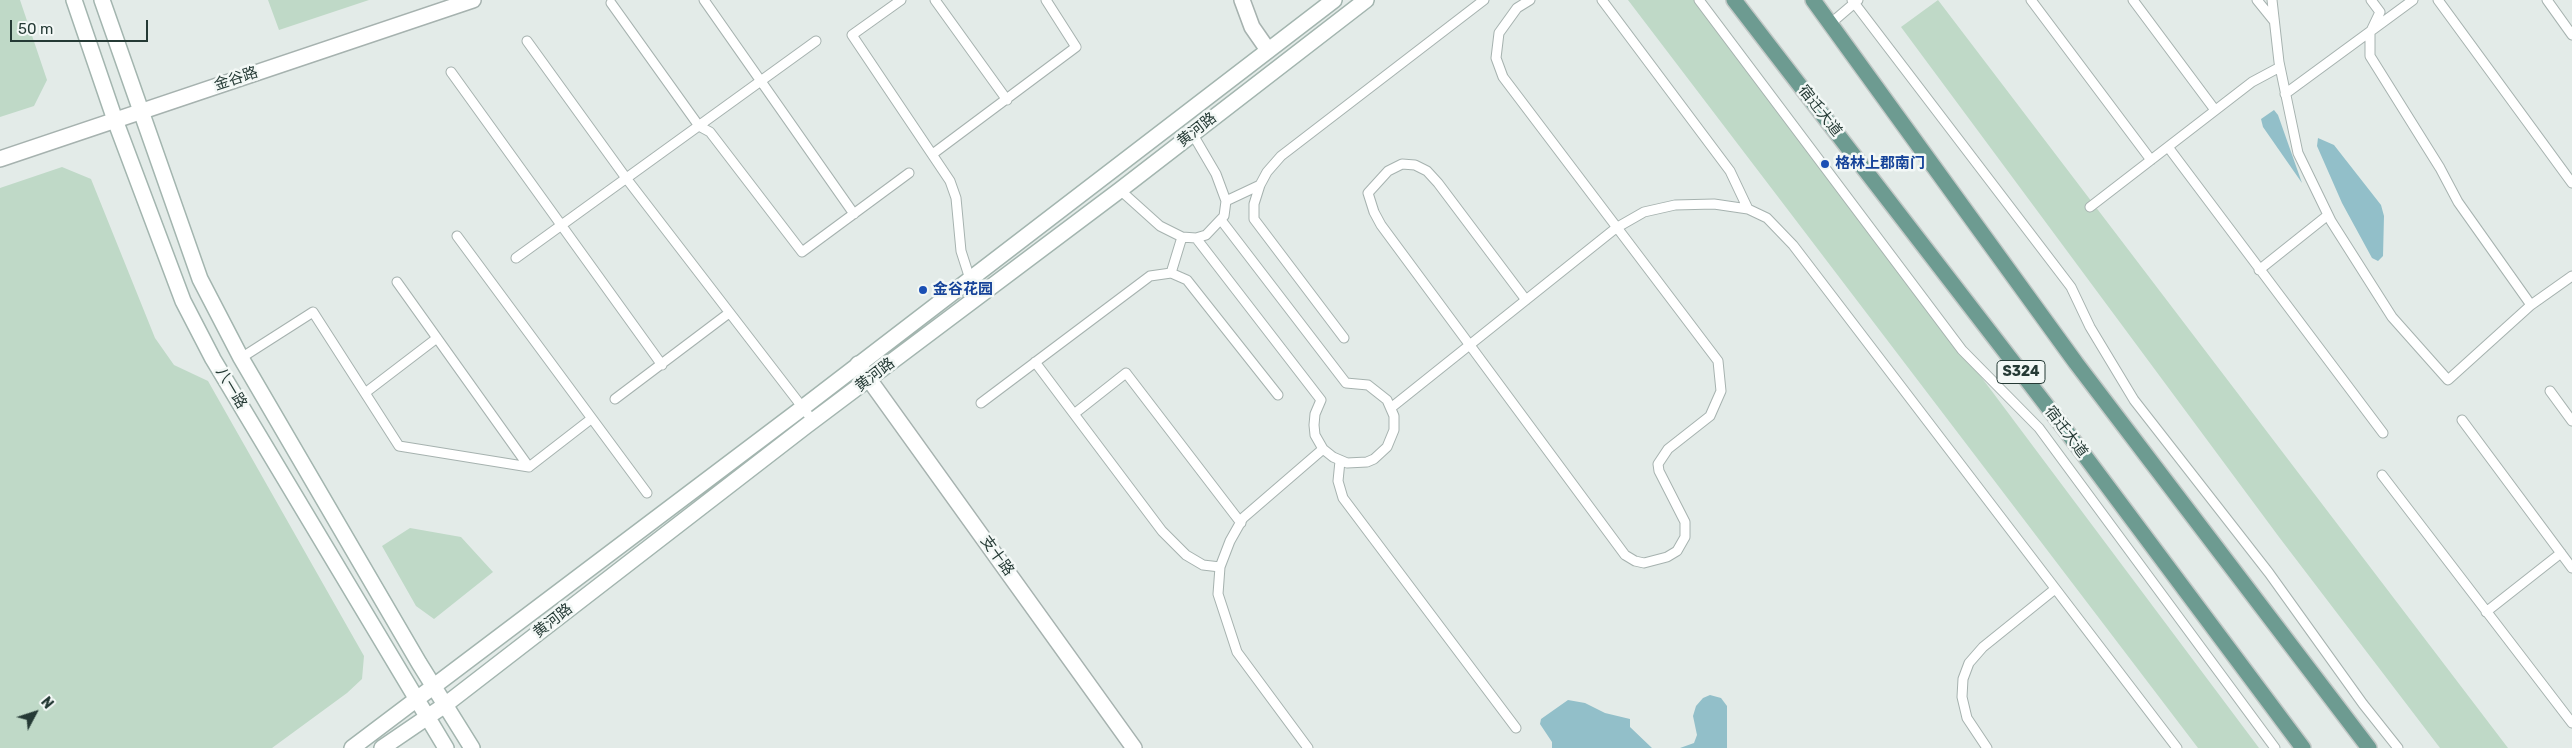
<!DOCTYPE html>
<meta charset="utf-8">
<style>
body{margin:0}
#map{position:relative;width:2572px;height:748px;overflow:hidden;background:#e3ebe8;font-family:Rubik,sans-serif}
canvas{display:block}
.north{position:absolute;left:10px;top:688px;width:50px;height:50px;-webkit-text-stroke:4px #f3f8f6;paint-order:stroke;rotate:50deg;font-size:14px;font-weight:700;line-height:20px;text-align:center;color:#253a35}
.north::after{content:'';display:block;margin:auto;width:18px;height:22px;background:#253a35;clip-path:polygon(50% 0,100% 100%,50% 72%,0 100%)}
.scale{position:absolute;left:10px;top:20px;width:138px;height:22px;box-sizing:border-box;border:2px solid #253a35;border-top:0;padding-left:6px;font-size:15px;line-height:18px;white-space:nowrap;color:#253a35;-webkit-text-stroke:4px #f3f8f6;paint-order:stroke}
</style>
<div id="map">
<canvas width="2572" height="748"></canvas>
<div class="north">N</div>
<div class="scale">50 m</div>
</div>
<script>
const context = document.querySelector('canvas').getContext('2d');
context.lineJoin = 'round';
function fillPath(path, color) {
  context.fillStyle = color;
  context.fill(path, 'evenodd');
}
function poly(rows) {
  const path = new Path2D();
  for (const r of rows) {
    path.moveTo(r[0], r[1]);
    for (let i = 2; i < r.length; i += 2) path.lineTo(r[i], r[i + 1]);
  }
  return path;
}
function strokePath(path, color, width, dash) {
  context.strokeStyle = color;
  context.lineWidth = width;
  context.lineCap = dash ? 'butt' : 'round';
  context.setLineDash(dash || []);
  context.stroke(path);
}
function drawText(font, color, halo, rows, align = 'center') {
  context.font = font + ' Rubik,"Noto Sans SC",sans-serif';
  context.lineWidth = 5;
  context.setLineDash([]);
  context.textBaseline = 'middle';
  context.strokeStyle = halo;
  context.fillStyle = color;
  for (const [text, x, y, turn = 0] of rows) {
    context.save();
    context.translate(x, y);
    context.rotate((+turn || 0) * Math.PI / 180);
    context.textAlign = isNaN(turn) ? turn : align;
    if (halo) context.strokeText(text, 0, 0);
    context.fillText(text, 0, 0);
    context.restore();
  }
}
const green = poly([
 [0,0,20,0,47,80,34,106,0,117],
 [268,0,369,0,279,30],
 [1628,0,1699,0,2259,748,2198,748],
 [1938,0,2508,748,2440,748,2279,537,1901,27],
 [62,167,91,179,155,338,174,365,208,381,364,656,362,679,347,693,272,748,0,748,0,188],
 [410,528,461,537,493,572,434,619,416,606,382,546]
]);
const water = poly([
 [2274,110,2278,115,2302,183,2263,127,2261,119],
 [2318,138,2334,145,2381,205,2384,216,2383,256,2378,261,2372,258,2342,203,2317,146],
 [1710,695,1721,698,1727,706,1727,748,1680,748,1694,743,1697,735,1693,716,1696,706,1703,698],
 [1568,700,1585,703,1605,713,1630,719,1630,727,1652,748,1552,748,1552,742,1540,724,1541,719]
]);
const service = poly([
 [704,0,854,214],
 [901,0,852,35,950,181,956,198,961,251,970,279],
 [935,0,1007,100],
 [1602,0,1730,171,1748,209],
 [1699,0,1962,350,2039,428,2275,748],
 [1852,0,2071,287,2090,327,2134,400,2269,573,2363,704,2398,748],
 [2031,0,2151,160],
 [2133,0,2215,110],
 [2257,0,2274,21],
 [2272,0,2279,62,2298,153,2331,221,2392,317,2448,380,2531,305,2572,276],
 [2371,0,2380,12,2370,33,2370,56,2440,168,2458,202,2531,305],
 [2438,0,2572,183],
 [2547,0,2572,35],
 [611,3,699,126,710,132,802,252,909,173],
 [1830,24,1858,0],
 [527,41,626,178,813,421],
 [451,72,662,365],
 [2285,94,2413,0],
 [2168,147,2383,433],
 [934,153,1076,47,1046,0],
 [1120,190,1160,226,1182,237,1196,238,1206,235,1224,216,1226,201,1216,174,1192,133],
 [1226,201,1260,185],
 [2090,207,2252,82,2280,67],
 [457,236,647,493],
 [1196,238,1321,400,1315,414,1314,425,1315,435,1323,449,1333,457,1347,463,1367,462,1374,459,1387,447,1394,430,1394,416,1387,400,1368,385,1346,383,1221,220],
 [516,258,816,41],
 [2259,270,2328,215],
 [1171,273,1182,237],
 [397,282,529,467],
 [1526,300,1438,183,1427,171,1415,165,1402,164,1388,171,1368,193,1374,212,1381,225,1625,555,1635,561,1644,563,1667,557,1677,551,1685,537,1685,522,1659,471,1658,464,1668,449,1710,416,1721,391,1718,361,1503,77,1496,58,1499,33,1517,8,1530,0],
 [1344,338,1254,219,1254,204,1260,185,1267,172,1281,156,1484,0],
 [241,358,313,312,399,446,529,467,591,419],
 [1035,362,1074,414],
 [2550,391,2572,421],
 [365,393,437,338],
 [615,399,729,313],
 [981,403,1150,276,1171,273,1187,280,1278,395],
 [1392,407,1616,228,1644,212,1675,205,1714,204,1748,209,1767,218,1793,245,2177,748],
 [2462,420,2572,568],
 [1340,461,1338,481,1343,498,1516,728],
 [2382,475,2572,723],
 [1220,567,1203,565,1186,555,1162,531,1074,414,1126,373,1241,523],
 [2486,612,2561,553],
 [1308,748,1237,652,1218,594,1220,567,1230,541,1243,518,1323,449],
 [1987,748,1967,718,1962,697,1963,679,1969,663,1983,647,2055,589]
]);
const minor = poly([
 [1242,0,1252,27,1268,50],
 [858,364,1134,748]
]);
const tertiary = poly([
 [0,159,473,0]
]);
const secondary = poly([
 [74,0,115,120,183,301,213,359,446,748],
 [102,0,200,279,241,358,419,663,472,748],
 [352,748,797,412,1334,0],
 [382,748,445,705,806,426,1120,190,1366,0]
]);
const primary = poly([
 [1734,0,2067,432,2303,748],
 [1813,0,2076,363,2369,748]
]);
const markers = [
 [1825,164,5,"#1a4fb4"],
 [923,290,5,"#1a4fb4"]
];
const shields = [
 [2021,372,48]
];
const shieldNames = [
 ["S324",2021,372]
];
const streetNames = [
 ["金谷路",236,79,-18],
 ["宿迁大道",1820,111,52],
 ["黄河路",1197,130,-38],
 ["黄河路",875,375,-37],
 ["八一路",231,388,59],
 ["宿迁大道",2066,432,53],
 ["支十路",997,556,54],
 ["黄河路",553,621,-38]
];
const transitNames = [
 ["格林上郡南门",1835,164],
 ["金谷花园",933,290]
];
fillPath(green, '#bfd9c7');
fillPath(water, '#92bfc9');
strokePath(service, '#a6b2af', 11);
strokePath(minor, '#a6b2af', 18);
strokePath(tertiary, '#a6b2af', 18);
strokePath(secondary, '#a3b5af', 18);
strokePath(primary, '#c2c8c6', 18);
strokePath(service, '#fff', 9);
strokePath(minor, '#fff', 15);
strokePath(tertiary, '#fff', 15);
strokePath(secondary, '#fff', 15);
strokePath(primary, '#6d9b91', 15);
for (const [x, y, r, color] of markers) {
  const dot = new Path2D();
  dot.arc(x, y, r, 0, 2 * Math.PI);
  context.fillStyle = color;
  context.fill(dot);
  strokePath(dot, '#f3f8f6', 2);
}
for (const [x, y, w] of shields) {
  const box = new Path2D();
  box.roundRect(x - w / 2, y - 11.5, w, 23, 4);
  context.fillStyle = '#f3f8f6';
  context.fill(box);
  strokePath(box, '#253a35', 1);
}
drawText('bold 14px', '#253a35', null, shieldNames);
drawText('15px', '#253a35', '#f3f8f6', streetNames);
drawText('bold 15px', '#164399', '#f3f8f6', transitNames, 'left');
</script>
